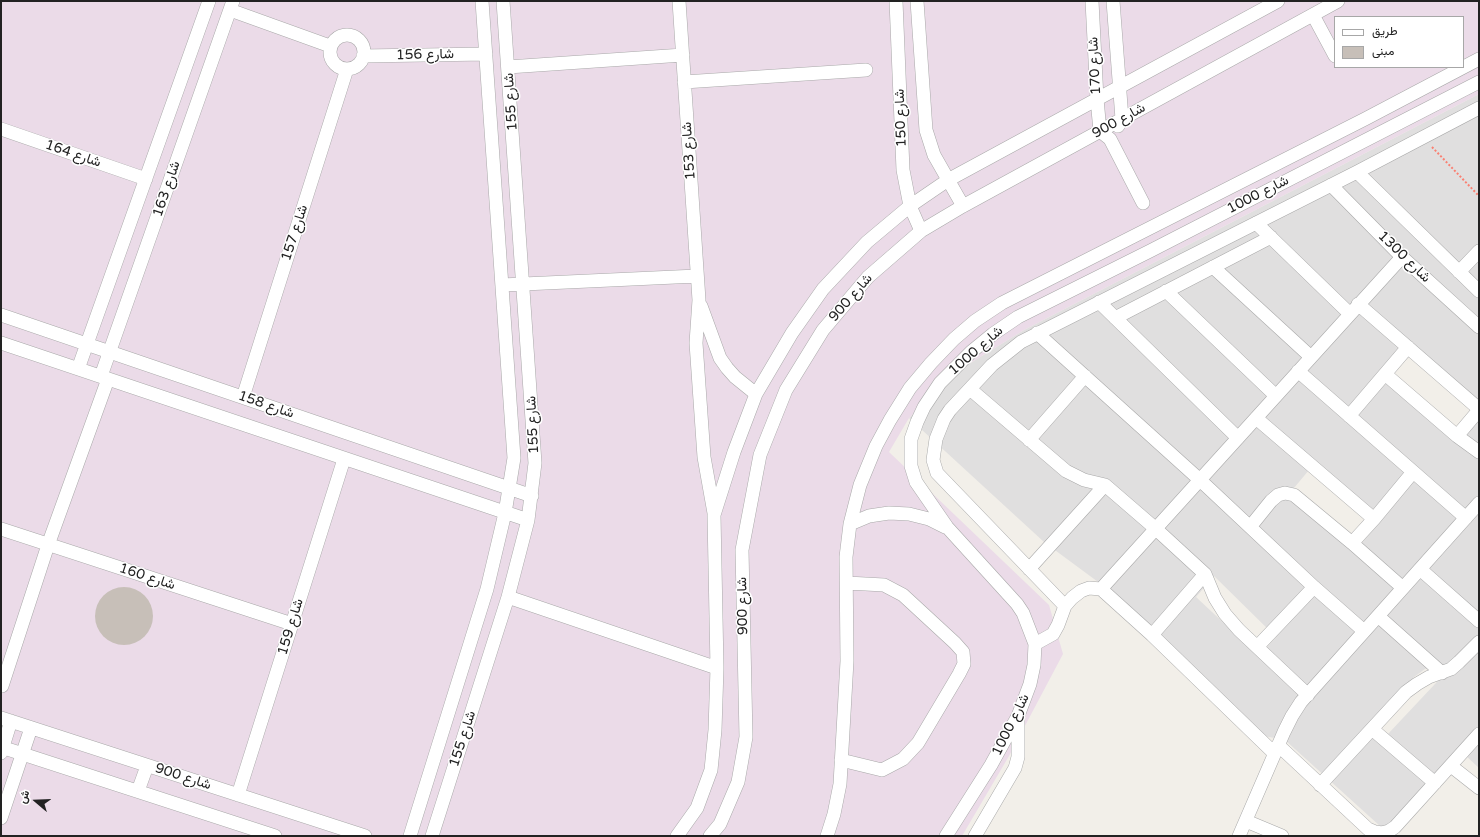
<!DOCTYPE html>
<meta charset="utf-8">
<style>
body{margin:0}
#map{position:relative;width:1480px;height:837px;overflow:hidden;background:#f2efe9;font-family:"Varela Round",Vazirmatn,sans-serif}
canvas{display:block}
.frame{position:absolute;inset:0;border:2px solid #222;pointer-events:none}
.legend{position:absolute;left:1334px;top:16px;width:130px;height:52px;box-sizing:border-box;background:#fff;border:1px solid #a7a7a7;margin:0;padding:5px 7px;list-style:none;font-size:12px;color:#222}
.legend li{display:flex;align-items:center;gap:8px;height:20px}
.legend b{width:20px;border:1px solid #a7a7a7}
.north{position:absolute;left:16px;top:781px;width:40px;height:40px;-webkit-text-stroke:3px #fff;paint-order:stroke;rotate:289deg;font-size:11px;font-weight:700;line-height:16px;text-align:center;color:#222}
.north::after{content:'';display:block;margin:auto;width:14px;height:18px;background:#222;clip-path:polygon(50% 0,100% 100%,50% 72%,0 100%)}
</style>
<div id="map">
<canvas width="1480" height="837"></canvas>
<div class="frame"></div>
<ul class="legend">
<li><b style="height:5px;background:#fff"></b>طريق</li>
<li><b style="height:11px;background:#c7bfb8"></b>مبنى</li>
</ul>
<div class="north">ش</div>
</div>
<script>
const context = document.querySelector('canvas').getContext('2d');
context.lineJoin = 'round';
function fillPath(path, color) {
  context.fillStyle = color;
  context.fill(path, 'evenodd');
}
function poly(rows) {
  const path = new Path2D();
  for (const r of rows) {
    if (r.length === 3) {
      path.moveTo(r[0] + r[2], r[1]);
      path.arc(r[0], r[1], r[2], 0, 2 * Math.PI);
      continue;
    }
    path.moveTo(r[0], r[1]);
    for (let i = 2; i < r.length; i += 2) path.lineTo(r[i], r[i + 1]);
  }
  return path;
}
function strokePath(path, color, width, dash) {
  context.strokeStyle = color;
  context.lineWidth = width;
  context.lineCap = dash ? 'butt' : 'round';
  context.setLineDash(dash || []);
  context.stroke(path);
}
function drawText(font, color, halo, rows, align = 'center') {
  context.font = font + ' "Varela Round",Vazirmatn,sans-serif';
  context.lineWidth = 3;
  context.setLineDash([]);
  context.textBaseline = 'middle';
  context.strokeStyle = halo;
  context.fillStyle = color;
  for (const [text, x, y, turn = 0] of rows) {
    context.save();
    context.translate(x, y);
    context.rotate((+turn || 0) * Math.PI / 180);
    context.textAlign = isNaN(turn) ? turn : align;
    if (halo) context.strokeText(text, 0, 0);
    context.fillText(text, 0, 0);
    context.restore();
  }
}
const residential = poly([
 [1479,94,1479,768,1465,755,1396,836,1391,836,1285,740,1264,736,1113,593,1044,542,909,418,959,370,1024,330],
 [1410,356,1478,415,1463,433,1391,374],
 [1309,470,1376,526,1361,544,1294,488],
 [1214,576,1276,637,1259,656,1196,597],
 [1439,666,1450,668,1387,735,1374,722,1414,677,1425,669]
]);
const industrial = poly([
 [1,1,1479,1,1479,94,1024,330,959,370,909,418,889,452,1049,605,1063,654,1009,756,962,836,1,836],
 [1335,17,1463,17,1463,67,1335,67]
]);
const building = poly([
 [124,616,29]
]);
const path = poly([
 [1432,147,1479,196]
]);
const minor = poly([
 [679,1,699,300,696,343,704,457,714,513],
 [896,1,903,170,910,206,921,231],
 [917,1,926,130,934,155,963,206],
 [1092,1,1097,99,1100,131,1110,139,1143,203],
 [1113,1,1122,119,1118,126],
 [230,10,330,46],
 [1313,15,1335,56],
 [347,52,17],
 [363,56,486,54],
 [508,67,683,55],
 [684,82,866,70],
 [1,129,146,179],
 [1357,172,1479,291],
 [1331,185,1402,257,1479,327],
 [1256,223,1350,314],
 [1213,267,1311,357],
 [1459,272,1479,251],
 [502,285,697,276],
 [1166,291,1276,396],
 [1099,302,1238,438],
 [1358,304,1479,409],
 [701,306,720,358,727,368,735,377,756,394],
 [1,315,532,496],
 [1115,318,1271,237],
 [1037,333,1200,480,1314,587,1364,631],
 [1,343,528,520],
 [78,369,209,1],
 [1298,371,1466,518],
 [1385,374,1457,436,1479,452],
 [101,376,233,1],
 [970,389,1066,471,1084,480,1105,485,1156,529,1205,574,1215,598,1225,614,1239,630,1308,695],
 [243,397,347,69],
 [1349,416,1408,347],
 [1256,418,1374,519],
 [1457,436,1479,410],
 [1029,440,1085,376],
 [850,524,869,516,889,513,909,514,929,519,945,527],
 [1250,527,1271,501,1278,495,1285,493,1294,495,1352,543,1403,588],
 [1,529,292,624],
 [1352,543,1374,519,1413,472],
 [1029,569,1105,485],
 [1420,569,1479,621],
 [1101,589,1402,257],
 [508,597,717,668],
 [1065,606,937,473,933,460,936,439,944,419,950,410,992,365,1021,342,1357,172,1479,108],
 [1378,616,1442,673],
 [1152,635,1205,574],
 [1035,644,1053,634,1058,625,1065,606,1072,598,1081,591,1089,588,1101,589,1152,635,1274,753],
 [1257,647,1314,587],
 [2,686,48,545,108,379],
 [1,718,365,836],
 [1372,729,1435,783],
 [1278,745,1368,829,1375,832,1382,833,1389,831,1395,827,1479,734],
 [1,747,275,836],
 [1,753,11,721],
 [841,760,882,770,903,759,918,743,959,674,964,664,963,652,955,643,903,595,884,585,847,583],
 [1451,766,1479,788],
 [1320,785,1406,692,1417,684,1429,677,1451,669,1459,662,1479,642],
 [138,791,147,766],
 [238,795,344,459],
 [1,818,31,728],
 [1246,821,1282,836],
 [410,836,487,589,505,513,514,458,482,1],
 [432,836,508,597,528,520,535,463,503,1],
 [677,836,697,808,711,770,715,730,717,668,714,515,734,452,756,394,792,333,823,289,867,242,910,206,948,180,1278,1],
 [710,836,720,824,738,782,746,737,742,550,760,455,786,390,823,330,868,277,921,231,963,206,1338,1],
 [827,836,834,814,840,784,847,661,846,557,850,524,860,485,876,446,890,420,910,388,931,363,954,339,975,321,1002,303,1365,119,1479,59],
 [946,836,991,765,1018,716,1030,684,1034,665,1035,644,1023,613,1017,604,947,527,916,482,911,466,911,439,917,422,924,407,940,383,971,352,993,334,1018,317,1150,251,1479,82],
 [975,836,1015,768,1018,757,1018,717],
 [1239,836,1284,732,1292,716,1301,702,1479,503]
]);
const streetNames = [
 ["شارع 156",425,55,-1],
 ["شارع 170",1095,66,-93],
 ["شارع 155",511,102,-94],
 ["شارع 150",901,118,-92],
 ["شارع 900",1119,121,-29],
 ["شارع 153",689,151,-94],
 ["شارع 164",73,154,19],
 ["شارع 163",167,189,-71],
 ["شارع 1000",1258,195,-27],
 ["شارع 157",295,233,-72],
 ["شارع 1300",1404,257,44],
 ["شارع 900",851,298,-49],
 ["شارع 1000",976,351,-41],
 ["شارع 158",266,405,19],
 ["شارع 155",533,425,-93],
 ["شارع 160",147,577,18],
 ["شارع 900",743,606,-91],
 ["شارع 159",291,627,-73],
 ["شارع 1000",1011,725,-64],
 ["شارع 155",463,739,-72],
 ["شارع 900",183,777,18]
];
fillPath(residential, '#e0dfdf');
fillPath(industrial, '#ebdbe8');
fillPath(building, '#c7bfb8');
strokePath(minor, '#a9a9a9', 14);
strokePath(path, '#fa8072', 2, [2, 2]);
strokePath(minor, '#fff', 13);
drawText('14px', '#222', '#fff', streetNames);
</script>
